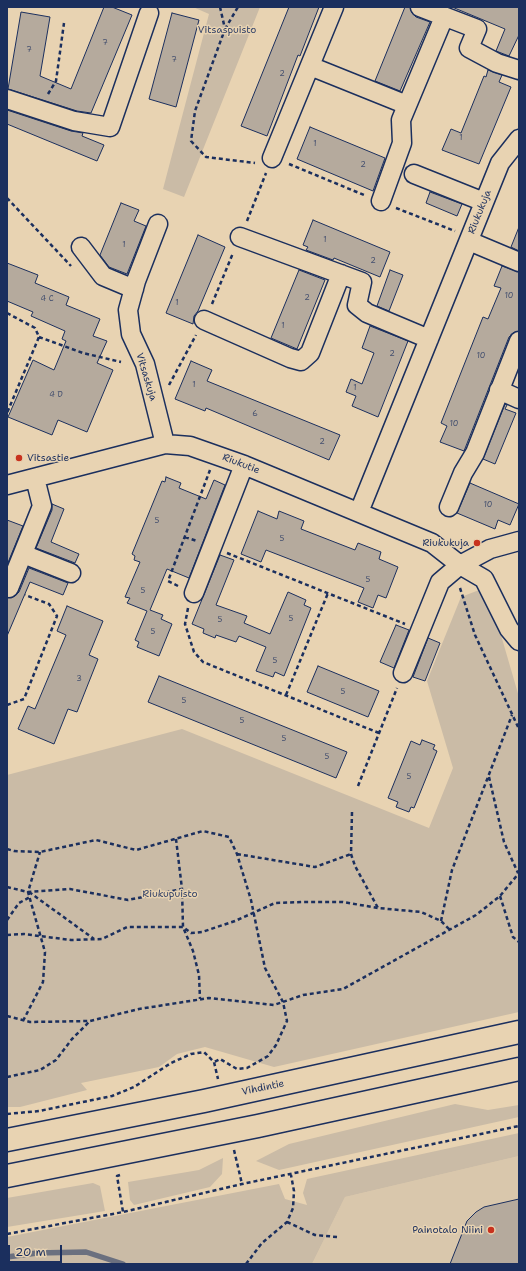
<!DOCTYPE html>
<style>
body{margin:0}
#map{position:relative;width:526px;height:1271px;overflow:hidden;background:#e8d3b2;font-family:"Shantell Sans",sans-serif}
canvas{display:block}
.frame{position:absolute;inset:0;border:8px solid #1b2f5e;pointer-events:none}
.scale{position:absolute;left:8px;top:1245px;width:54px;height:18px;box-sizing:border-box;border:2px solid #1b2f5e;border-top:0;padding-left:5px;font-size:12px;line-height:14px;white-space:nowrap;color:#1b2f5e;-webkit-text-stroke:3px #e8d3b2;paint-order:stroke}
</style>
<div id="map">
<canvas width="526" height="1271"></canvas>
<div class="frame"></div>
<div class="scale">20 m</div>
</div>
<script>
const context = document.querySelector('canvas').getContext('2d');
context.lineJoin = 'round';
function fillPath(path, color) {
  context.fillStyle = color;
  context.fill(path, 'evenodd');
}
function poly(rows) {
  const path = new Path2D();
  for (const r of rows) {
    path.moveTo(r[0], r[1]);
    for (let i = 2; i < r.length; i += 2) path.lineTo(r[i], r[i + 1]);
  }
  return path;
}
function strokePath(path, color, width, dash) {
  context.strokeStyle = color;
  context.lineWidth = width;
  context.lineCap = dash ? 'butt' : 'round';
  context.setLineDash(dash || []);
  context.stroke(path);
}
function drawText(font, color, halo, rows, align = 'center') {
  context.font = font + ' "Shantell Sans",sans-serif';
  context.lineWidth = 3;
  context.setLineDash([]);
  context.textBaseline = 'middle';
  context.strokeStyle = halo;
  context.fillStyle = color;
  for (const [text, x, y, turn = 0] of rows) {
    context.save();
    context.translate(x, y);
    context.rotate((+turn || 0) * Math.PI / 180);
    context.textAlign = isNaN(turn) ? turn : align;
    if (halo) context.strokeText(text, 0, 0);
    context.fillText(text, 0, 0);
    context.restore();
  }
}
const built = poly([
 [519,1156,519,1264,312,1264,345,1197]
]);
const green = poly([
 [193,7,260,7,184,197,163,189,209,14],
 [487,587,519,697,519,1012,274,1067,205,1047,177,1054,159,1067,81,1083,87,1090,20,1107,7,1107,7,775,182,729,429,828,453,768,427,681,461,597],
 [455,1104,488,1110,519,1105,519,1117,279,1170,256,1161,289,1144],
 [519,1133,519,1156,345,1197,312,1264,7,1264,7,1237,279,1184,285,1199,307,1205,303,1193,307,1179],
 [223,1158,222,1174,210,1187,134,1205,130,1200,128,1182,199,1170],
 [93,1183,100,1186,105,1211,7,1227,7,1198]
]);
const stream = poly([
 [7,1257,37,1253,86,1252,123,1264]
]);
const building = poly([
 [104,7,112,7,132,15,91,113,77,111,8,89,21,12,50,17,40,76,71,89,104,7],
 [289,7,319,7,300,56,298,55,267,136,241,126,289,7],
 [405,7,410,7,412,13,416,17,430,22,400,91,375,81,405,7],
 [452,7,519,7,519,35,509,56,496,51,505,29,452,7],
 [172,13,199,20,176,107,149,99,172,13],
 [488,70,502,75,499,82,511,87,479,164,442,150,451,129,461,133,484,76,486,77,488,70],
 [7,110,71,131,83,133,82,136,104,145,97,161,7,124,7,110],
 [310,127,385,158,373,191,297,159,310,127],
 [430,192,462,204,457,216,426,203,430,192],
 [121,203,139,210,134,221,146,226,127,274,109,267,100,255,121,203],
 [313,220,390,252,380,277,334,258,333,260,306,250,308,247,303,245,313,220],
 [519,227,519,251,511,247,519,227],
 [198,235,225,247,198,311,194,316,193,324,166,313,198,235],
 [7,263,38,275,35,283,69,297,66,305,100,319,93,336,107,341,97,363,113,370,87,432,58,420,52,435,8,417,33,360,54,370,66,341,62,339,65,331,31,316,33,312,7,301,7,263],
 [502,266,519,272,519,331,513,333,509,337,464,451,440,442,447,426,441,423,483,317,488,319,501,288,494,286,502,266],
 [299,270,325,280,297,349,271,338,299,270],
 [390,270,403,275,389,311,377,306,390,270],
 [370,326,408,341,378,417,352,406,356,396,346,392,351,379,362,384,374,353,362,348,370,326],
 [191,361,212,370,207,381,340,435,329,460,206,408,205,411,175,399,191,361],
 [505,404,507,405,505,409,516,413,495,464,483,459,505,404],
 [166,477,181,483,179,488,206,499,214,480,225,485,189,578,167,569,150,610,163,615,161,619,172,624,159,656,137,647,139,642,135,640,147,611,127,603,130,598,125,597,140,562,134,560,135,556,132,554,162,481,165,482,166,477],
 [470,483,519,504,510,525,498,520,495,529,457,513,470,483],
 [52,504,64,509,51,542,79,554,75,563,36,548,52,510,52,504],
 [258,511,277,519,279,511,304,521,301,529,355,550,358,543,381,552,379,559,398,567,386,598,378,595,373,608,358,602,364,588,266,550,261,562,241,554,258,511],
 [7,520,23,526,7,565,7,520],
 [220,555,234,560,216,605,247,616,244,623,270,634,288,592,306,600,304,605,311,608,284,676,275,672,273,677,256,671,266,647,239,636,236,642,216,635,215,638,203,633,204,629,192,624,220,555],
 [29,568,68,583,63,595,30,582,7,636,7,598,15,596,19,592,29,568],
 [67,606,103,621,89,655,98,659,77,712,68,709,54,744,18,729,28,706,35,709,66,635,57,631,67,606],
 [396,625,409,630,394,668,380,662,396,625],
 [428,638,440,643,425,681,413,677,428,638],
 [318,666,379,691,368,717,307,692,318,666],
 [159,676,347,752,336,778,148,702,159,676],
 [422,740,435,745,433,749,437,751,414,808,411,807,409,812,396,807,398,802,388,798,411,741,420,745,422,740],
 [519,1199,519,1264,450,1264,467,1221,476,1212,484,1207,519,1199]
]);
const path = poly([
 [220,7,225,29,195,111,191,141,206,157,255,163],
 [225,29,238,7],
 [48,94,56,81,64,23],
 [289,164,364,195],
 [7,198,71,266],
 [396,208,455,231],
 [247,221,266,173],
 [212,304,233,253],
 [7,313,35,328,39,337,7,413],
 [39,337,83,353,121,362],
 [169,385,196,335],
 [185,537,197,541],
 [227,553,405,624],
 [178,586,168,581,210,470],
 [460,588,475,635,519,729],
 [188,608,185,624,194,652,203,662,379,733],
 [286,695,328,593],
 [7,705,24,699,57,616,49,604,25,595],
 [489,777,504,842,518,873],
 [358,786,397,688],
 [352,812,351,854,355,866,378,908],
 [176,839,182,889,183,927,193,951,199,975,200,999],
 [7,849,14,851,40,852,96,840,136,850,203,831,229,837,237,854,251,900,265,968,283,1002,287,1021,276,1045,268,1056,247,1068,237,1069,220,1059,214,1062],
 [237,854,315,867,351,854],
 [7,887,28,892,70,889,128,900,182,889],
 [29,892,94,939],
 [500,896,513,937,519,942],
 [7,920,19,903,30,897],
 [441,921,452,870,512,715],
 [7,935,24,934,71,940,102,939,127,927,183,927,191,933,202,932,235,921,275,903,304,902,343,902,378,908,421,912,441,921,450,930],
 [7,1016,30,1022,90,1021,139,1009,209,998,274,1005,303,995,343,989,476,915,500,896,519,873],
 [23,1021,43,982,45,952,28,892,40,852],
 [7,1077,40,1070,56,1060,72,1039,90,1021],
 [7,1114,39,1111,112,1096,134,1087,171,1063,191,1054,204,1052,214,1062,218,1079],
 [234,1150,242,1184],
 [120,1175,117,1176,123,1212],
 [287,1222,315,1235,337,1237],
 [7,1234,123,1212,242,1184,519,1126],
 [246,1264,262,1243,287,1222,293,1208,294,1191,291,1175]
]);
const minor = poly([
 [420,7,477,29,469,48,497,63,519,70],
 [310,66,407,105],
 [7,99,74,121,110,127,149,13],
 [272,158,334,7],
 [414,174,484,202],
 [381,201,402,143,401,120,444,17],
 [158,224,136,281,128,310,131,334,145,364,165,444],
 [240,237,362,282,357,305,367,313,429,339],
 [469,241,519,262],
 [81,247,103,276,134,289],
 [204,320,290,358,301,361,310,353,341,274],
 [499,390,519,399],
 [7,485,165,444,190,446,244,465,432,543,460,565,484,579,509,629,519,641],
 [449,507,463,473,475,453,519,341],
 [359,512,500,163,519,139],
 [23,554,71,573],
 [9,588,42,506,35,478],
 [194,593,244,465],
 [403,673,440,582,460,565,490,549,519,541]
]);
const major = poly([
 [7,1140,204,1101,519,1032],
 [7,1176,258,1126,519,1069]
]);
const markers = [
 [19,458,4,"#c8321e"],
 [477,543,4,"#c8321e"],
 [491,1230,4,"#c8321e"]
];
const numberNames = [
 ["7",105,43],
 ["7",29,50],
 ["7",174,60],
 ["2",282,74],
 ["1",461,138],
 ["1",315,144],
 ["2",363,165],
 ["1",325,240],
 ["1",124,245],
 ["2",373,261],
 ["10",509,296],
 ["2",307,298],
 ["4 C",47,299],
 ["1",177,303],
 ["1",283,326],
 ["2",392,354],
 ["10",481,356],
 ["1",194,385],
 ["1",355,388],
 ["4 D",56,395],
 ["6",255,414],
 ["10",454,424],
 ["2",322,442],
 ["10",488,505],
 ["5",157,521],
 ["5",282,539],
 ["5",368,580],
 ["5",143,591],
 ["5",291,619],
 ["5",220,620],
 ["5",153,632],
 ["5",275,661],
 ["3",79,679],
 ["5",343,692],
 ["5",184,701],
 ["5",242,721],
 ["5",284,739],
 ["5",327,757],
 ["5",409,777]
];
const parkNames = [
 ["Vitsaspuisto",227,30],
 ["Riukupuisto",170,894]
];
const streetNames = [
 ["Riukukuja",480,212,-68],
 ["Vitsaskuja",146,377,73],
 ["Riukutie",241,464,21],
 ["Vihdintie",263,1088,-12]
];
const poiNames = [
 ["Vitsastie",27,458,"left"],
 ["Riukukuja",469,543],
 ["Painotalo Niini",483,1230]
];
fillPath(built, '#d9c7ac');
fillPath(green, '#cabba6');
strokePath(stream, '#6b707f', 5.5);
fillPath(building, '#b5aa9d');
strokePath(building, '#1b2f5e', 1);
strokePath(minor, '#1b2f5e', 21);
strokePath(major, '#1b2f5e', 25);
strokePath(path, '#1b2f5e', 2.5, [4, 3]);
strokePath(minor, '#e8d3b2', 18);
strokePath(major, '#e8d3b2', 22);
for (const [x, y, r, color] of markers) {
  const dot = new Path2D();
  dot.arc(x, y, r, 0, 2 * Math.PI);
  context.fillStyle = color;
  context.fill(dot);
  strokePath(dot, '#e8d3b2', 1.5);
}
drawText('8px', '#424e6e', null, numberNames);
drawText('10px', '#354469', '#e8d3b2', parkNames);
drawText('10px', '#1b2f5e', '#e8d3b2', streetNames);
drawText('10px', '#1b2f5e', '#e8d3b2', poiNames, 'right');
</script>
